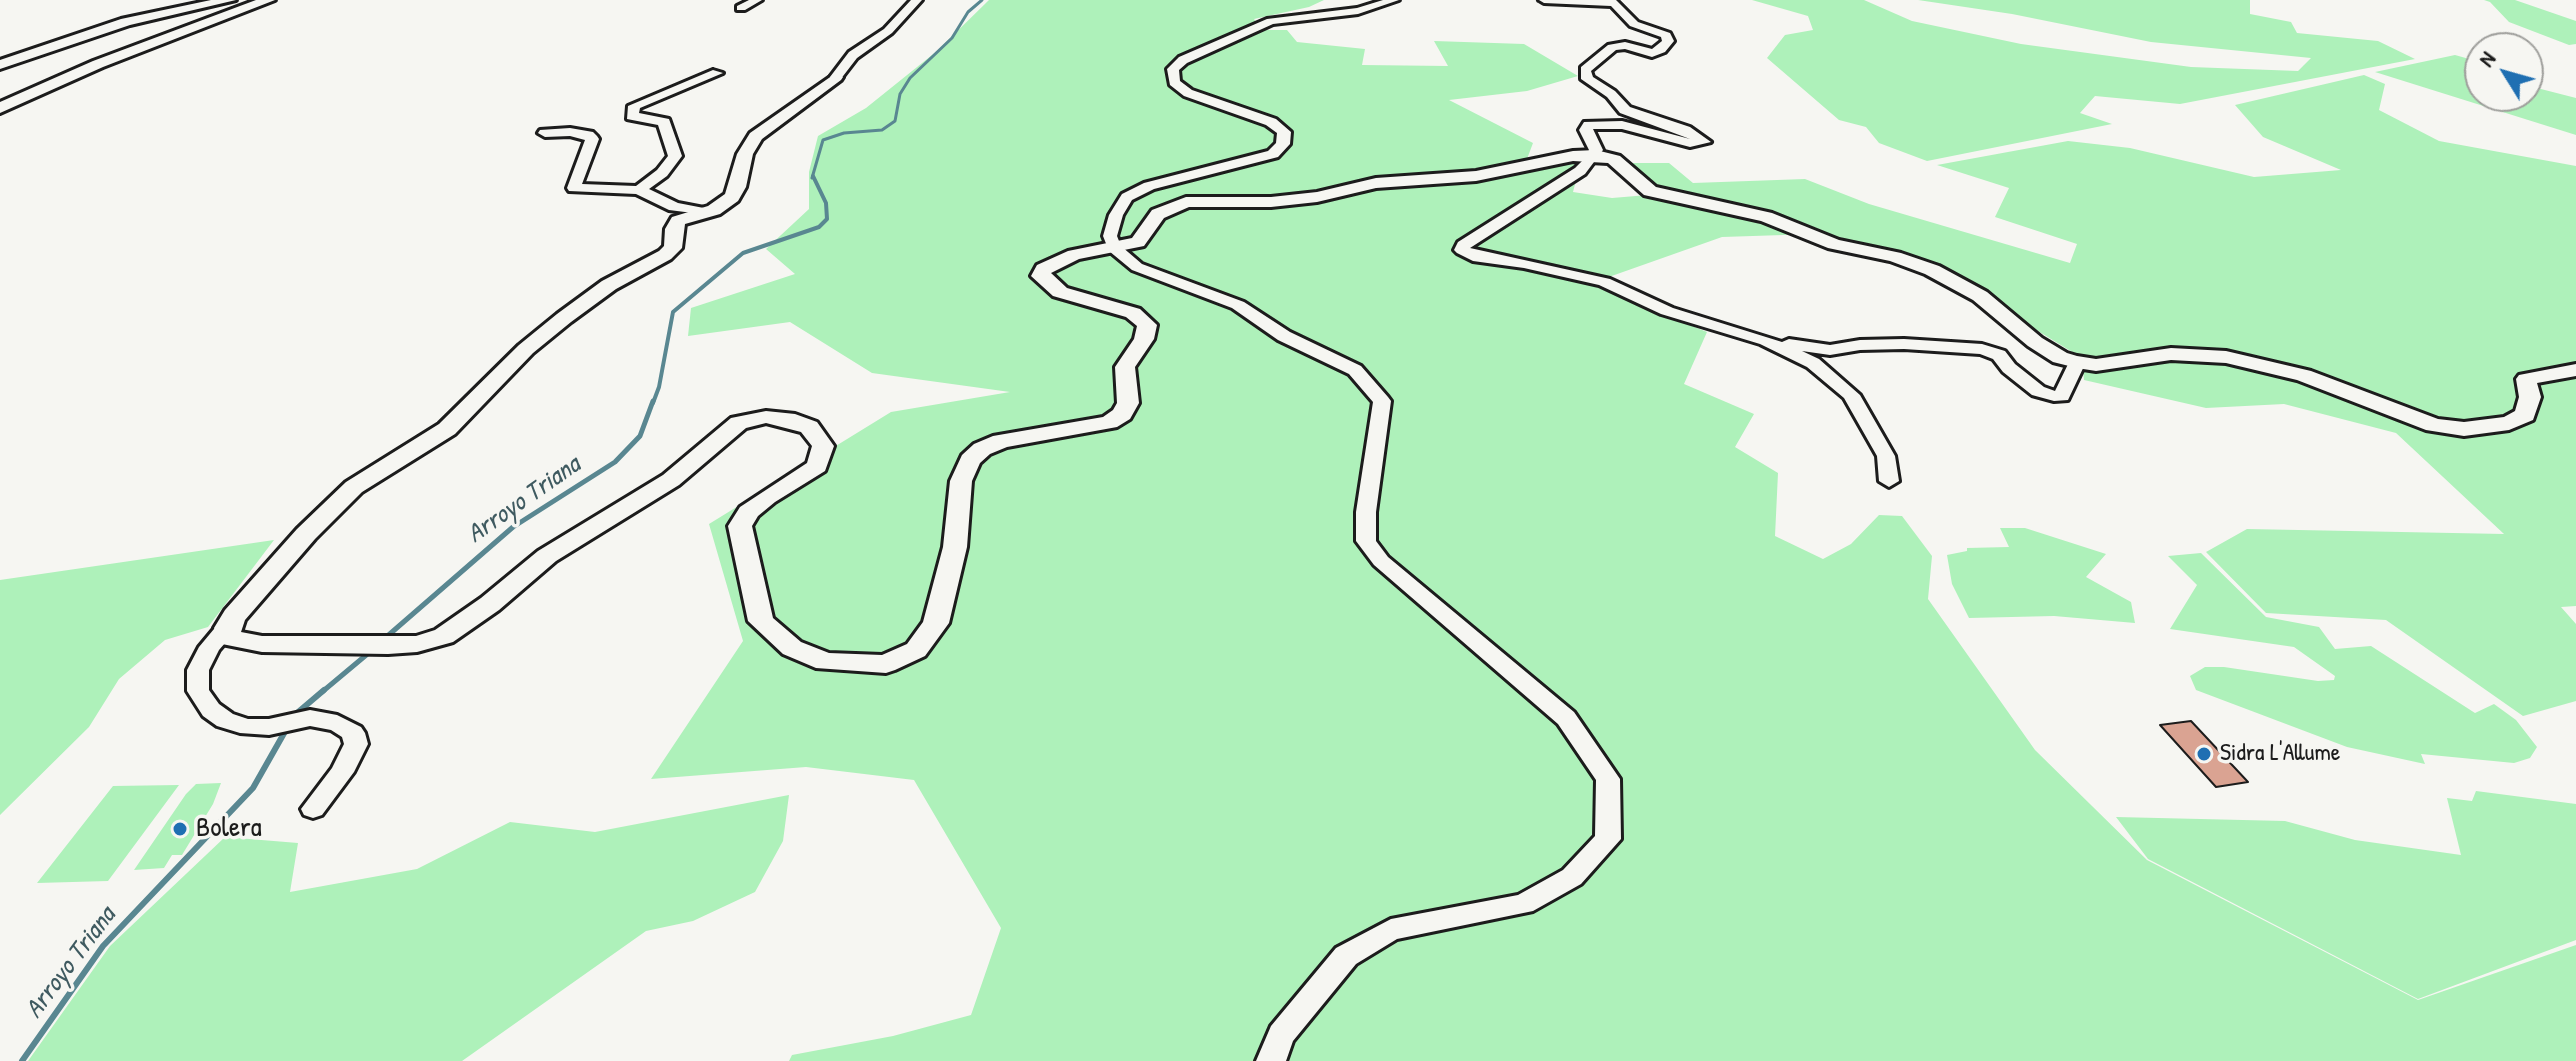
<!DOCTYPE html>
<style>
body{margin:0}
#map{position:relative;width:2576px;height:1061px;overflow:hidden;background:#f6f6f2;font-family:"Patrick Hand",sans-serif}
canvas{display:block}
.north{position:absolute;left:2464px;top:32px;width:80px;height:80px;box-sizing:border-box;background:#f6f6f2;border:2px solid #9f9f9c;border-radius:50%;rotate:307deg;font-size:22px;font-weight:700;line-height:32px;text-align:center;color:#1c1c1c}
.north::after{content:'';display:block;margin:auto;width:28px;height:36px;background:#1f6fb2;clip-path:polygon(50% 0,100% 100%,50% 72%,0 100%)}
</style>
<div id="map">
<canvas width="2576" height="1061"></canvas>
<div class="north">N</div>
</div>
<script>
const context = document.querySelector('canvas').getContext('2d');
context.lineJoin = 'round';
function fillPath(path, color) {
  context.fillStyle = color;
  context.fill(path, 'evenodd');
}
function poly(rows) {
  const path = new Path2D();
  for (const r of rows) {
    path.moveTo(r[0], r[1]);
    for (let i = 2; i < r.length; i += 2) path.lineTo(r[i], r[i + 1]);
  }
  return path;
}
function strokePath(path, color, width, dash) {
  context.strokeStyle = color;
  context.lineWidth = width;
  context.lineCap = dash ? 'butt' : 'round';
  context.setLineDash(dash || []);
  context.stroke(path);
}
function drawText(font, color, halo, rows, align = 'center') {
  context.font = font + ' "Patrick Hand",sans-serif';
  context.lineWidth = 7;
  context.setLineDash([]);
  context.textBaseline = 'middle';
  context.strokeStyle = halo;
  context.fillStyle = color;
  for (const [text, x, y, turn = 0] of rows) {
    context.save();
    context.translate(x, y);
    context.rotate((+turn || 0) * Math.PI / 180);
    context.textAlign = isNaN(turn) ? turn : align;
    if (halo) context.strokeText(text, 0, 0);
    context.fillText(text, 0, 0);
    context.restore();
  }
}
const green = poly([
 [989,0,1324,0,1309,7,1254,19,1262,30,1287,30,1297,42,1365,49,1362,65,1448,66,1434,41,1524,44,1578,76,1527,91,1449,100,1533,143,1527,159,1581,161,1573,192,1612,198,1648,195,1626,163,1669,163,1693,183,1805,179,1869,204,2070,263,2077,244,1995,217,2009,188,1937,165,2068,141,2130,148,2254,177,2341,170,2263,137,2235,105,2364,75,2385,84,2379,110,2439,141,2576,166,2576,606,2561,607,2576,624,2576,701,2523,716,2386,620,2266,613,2206,552,2247,529,2504,534,2396,433,2284,404,2206,408,2084,380,2082,358,2020,320,1949,271,1908,255,1814,234,1722,237,1589,284,1707,332,1684,384,1754,414,1735,447,1778,473,1775,536,1823,559,1851,544,1879,515,1902,516,1932,556,1928,599,2035,750,2147,860,2418,1000,2576,945,2576,1061,789,1061,792,1055,893,1036,971,1015,1001,928,914,780,806,767,651,779,743,641,709,524,891,412,1010,392,872,373,790,322,688,336,691,308,795,274,766,249,809,209,809,172,818,136,866,108,937,51],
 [1752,0,1864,0,1912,21,2021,44,2191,67,2298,71,2311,58,2151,42,2012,14,1918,0,2250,0,2250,14,2291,22,2297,33,2378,41,2415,59,2180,104,2095,96,2080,113,2112,124,1927,161,1879,143,1866,127,1839,120,1767,58,1785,35,1813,30,1808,16],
 [2484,0,2515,0,2576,21,2576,44,2569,45,2509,22,2490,2],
 [2455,55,2480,62,2480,96,2528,96,2528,78,2537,88,2576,98,2576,135,2375,72],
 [2000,528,2025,528,2106,554,2086,577,2131,602,2135,623,2054,616,1969,618,1952,584,1947,555,1967,551,1967,548,2009,547],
 [274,540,208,627,165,640,119,679,89,727,0,815,0,580],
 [2201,553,2266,617,2319,627,2335,649,2371,646,2475,713,2494,704,2516,720,2537,747,2530,758,2514,763,2421,754,2425,764,2347,747,2196,690,2190,676,2205,667,2224,667,2318,681,2334,680,2335,676,2294,647,2170,629,2197,585,2168,556],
 [221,783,213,804,182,855,172,855,164,868,134,870,186,794,196,784],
 [179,785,108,881,37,883,113,786],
 [2476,791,2576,804,2576,940,2418,999,2148,859,2116,817,2285,821,2355,840,2461,855,2447,798,2472,801],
 [789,795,783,841,755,892,693,921,646,931,462,1061,28,1061,110,946,225,837,298,843,290,892,417,869,510,822,595,832]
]);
const streamFar3 = poly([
 [812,178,823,140,844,133,882,130,895,121,900,94,910,78,952,38,968,12,982,0]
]);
const streamFar2 = poly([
 [653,403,659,387,673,312,743,253,819,227,827,219,826,203,813,176]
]);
const streamFar1 = poly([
 [384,639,513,527,615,462,640,436,653,401],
 [322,692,371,651]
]);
const stream = poly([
 [290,719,324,690],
 [22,1061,103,946,253,788,287,728]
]);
const building = poly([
 [2191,721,2248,782,2216,787,2160,725,2191,721]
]);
const minor = poly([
 [749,0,762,0,745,10,737,10,737,6,749,0],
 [911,0,922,0,892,33,857,58,840,80,832,80,830,77,849,52,884,29,911,0],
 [1383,0,1399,0,1358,14,1273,24,1187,63,1179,70,1180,81,1192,90,1276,119,1291,132,1290,144,1278,157,1154,189,1132,200,1123,215,1117,236,1121,246,1142,264,1244,302,1290,332,1361,366,1388,397,1391,401,1376,512,1376,541,1388,557,1574,712,1620,779,1621,839,1581,884,1533,911,1397,939,1356,964,1293,1041,1286,1061,1256,1061,1271,1026,1336,948,1391,919,1518,895,1563,870,1595,836,1596,780,1558,724,1374,565,1356,541,1356,512,1373,402,1349,374,1278,340,1232,308,1132,270,1109,251,1103,236,1109,215,1122,194,1144,183,1268,151,1276,143,1277,133,1266,125,1184,96,1170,85,1167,69,1179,57,1267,19,1357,8,1383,0],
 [1539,0,1616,0,1638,22,1670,33,1674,41,1665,52,1652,57,1625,49,1616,50,1591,71,1593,77,1615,91,1630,107,1690,127,1711,142,1690,147,1622,129,1593,129,1603,150,1585,174,1470,248,1610,279,1673,308,1782,342,1789,339,1830,345,1860,340,1904,339,1982,344,2005,351,2015,364,2044,387,2055,391,2071,358,2083,358,2086,362,2068,400,2054,401,2032,395,2003,372,1993,359,1980,354,1904,349,1860,350,1830,355,1802,351,1819,359,1860,395,1895,456,1899,481,1889,487,1879,481,1877,456,1844,398,1807,367,1760,344,1661,314,1599,285,1524,268,1473,261,1457,253,1454,250,1458,242,1575,168,1585,158,1589,150,1579,130,1584,122,1622,121,1690,139,1620,113,1607,97,1581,79,1581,67,1608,45,1625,42,1652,49,1662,41,1661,37,1630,26,1611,6,1544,3,1539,0],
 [713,70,723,73,640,108,639,113,669,119,682,156,667,176,649,189,678,203,709,209,709,215,669,210,636,194,569,191,567,188,585,140,570,136,545,137,538,133,540,130,570,128,593,132,597,136,599,139,582,184,636,186,657,170,668,156,658,125,627,119,628,106,713,70],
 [227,621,235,623,238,628,219,650,209,670,209,690,219,704,233,714,248,719,269,719,310,710,337,715,361,727,365,733,368,744,354,772,322,815,313,818,304,815,301,809,332,768,344,744,342,737,331,730,310,726,269,735,240,733,217,726,203,716,187,691,187,670,199,647,219,623,227,621]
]);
const tertiary = poly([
 [211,0,236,0,130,25,0,69,0,60,121,19,211,0],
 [256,0,275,0,103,67,0,113,0,102,93,61,256,0],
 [836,73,843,77,841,80,762,139,753,154,746,187,738,201,720,214,685,224,682,248,671,259,616,289,571,322,533,353,455,434,362,492,315,539,245,620,241,632,262,636,416,636,435,630,481,598,538,551,663,475,731,418,766,411,795,414,817,422,834,446,825,471,775,502,758,516,752,526,773,618,801,642,829,653,882,655,907,644,923,622,943,547,950,481,962,455,974,444,993,436,1103,417,1113,410,1117,403,1115,367,1134,339,1137,326,1126,317,1053,296,1031,276,1037,265,1068,251,1132,238,1152,210,1186,197,1271,197,1317,192,1376,178,1476,171,1573,151,1596,150,1620,156,1656,187,1772,213,1839,240,1901,253,1939,266,1987,292,2042,338,2067,353,2077,356,2096,359,2171,348,2226,351,2311,371,2438,419,2464,422,2504,417,2515,411,2519,397,2516,379,2519,375,2576,364,2576,376,2537,383,2541,397,2533,420,2509,430,2464,436,2426,430,2297,380,2226,363,2171,360,2096,371,2077,368,2053,362,2028,346,1973,300,1925,274,1890,261,1828,248,1761,221,1644,195,1608,163,1573,161,1476,181,1376,188,1317,202,1271,207,1189,207,1164,218,1144,246,1079,259,1051,273,1067,288,1140,309,1157,325,1154,339,1135,367,1139,403,1130,419,1117,427,1007,447,990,454,980,463,972,481,967,547,949,623,925,656,895,670,886,673,816,668,783,654,748,621,728,526,740,507,807,463,812,446,801,432,766,423,746,428,679,485,556,561,499,610,453,642,417,652,388,654,262,652,222,644,214,628,225,610,297,529,346,482,439,424,519,345,557,314,602,281,659,251,664,246,665,229,672,217,708,206,725,194,737,154,750,133,836,73]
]);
const markers = [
 [2204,754,8,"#1f6fb2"],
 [180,829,8,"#1f6fb2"]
];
const poiNames = [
 ["Sidra L'Allume",2220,754]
];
const waterNames = [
 ["Arroyo Triana",524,500,-35],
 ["Arroyo Triana",71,963,-53]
];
const nearPoinames = [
 ["Bolera",196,829]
];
fillPath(green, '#aef1ba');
strokePath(streamFar3, '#598791', 3);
strokePath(streamFar2, '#598791', 4);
strokePath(streamFar1, '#598791', 5);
strokePath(stream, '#598791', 6);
fillPath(building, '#daa392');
strokePath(building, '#1c1c1c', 2);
strokePath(minor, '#1c1c1c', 6);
strokePath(tertiary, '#1c1c1c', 6);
fillPath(minor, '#f6f6f2');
fillPath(tertiary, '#f6f6f2');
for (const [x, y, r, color] of markers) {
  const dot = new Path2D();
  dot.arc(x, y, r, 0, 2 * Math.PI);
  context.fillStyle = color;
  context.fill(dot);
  strokePath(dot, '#f6f6f2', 3);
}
drawText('24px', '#1c1c1c', '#f6f6f2', poiNames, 'left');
drawText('italic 26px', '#3f5a60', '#f6f6f2', waterNames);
drawText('28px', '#1c1c1c', '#f6f6f2', nearPoinames, 'left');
</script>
